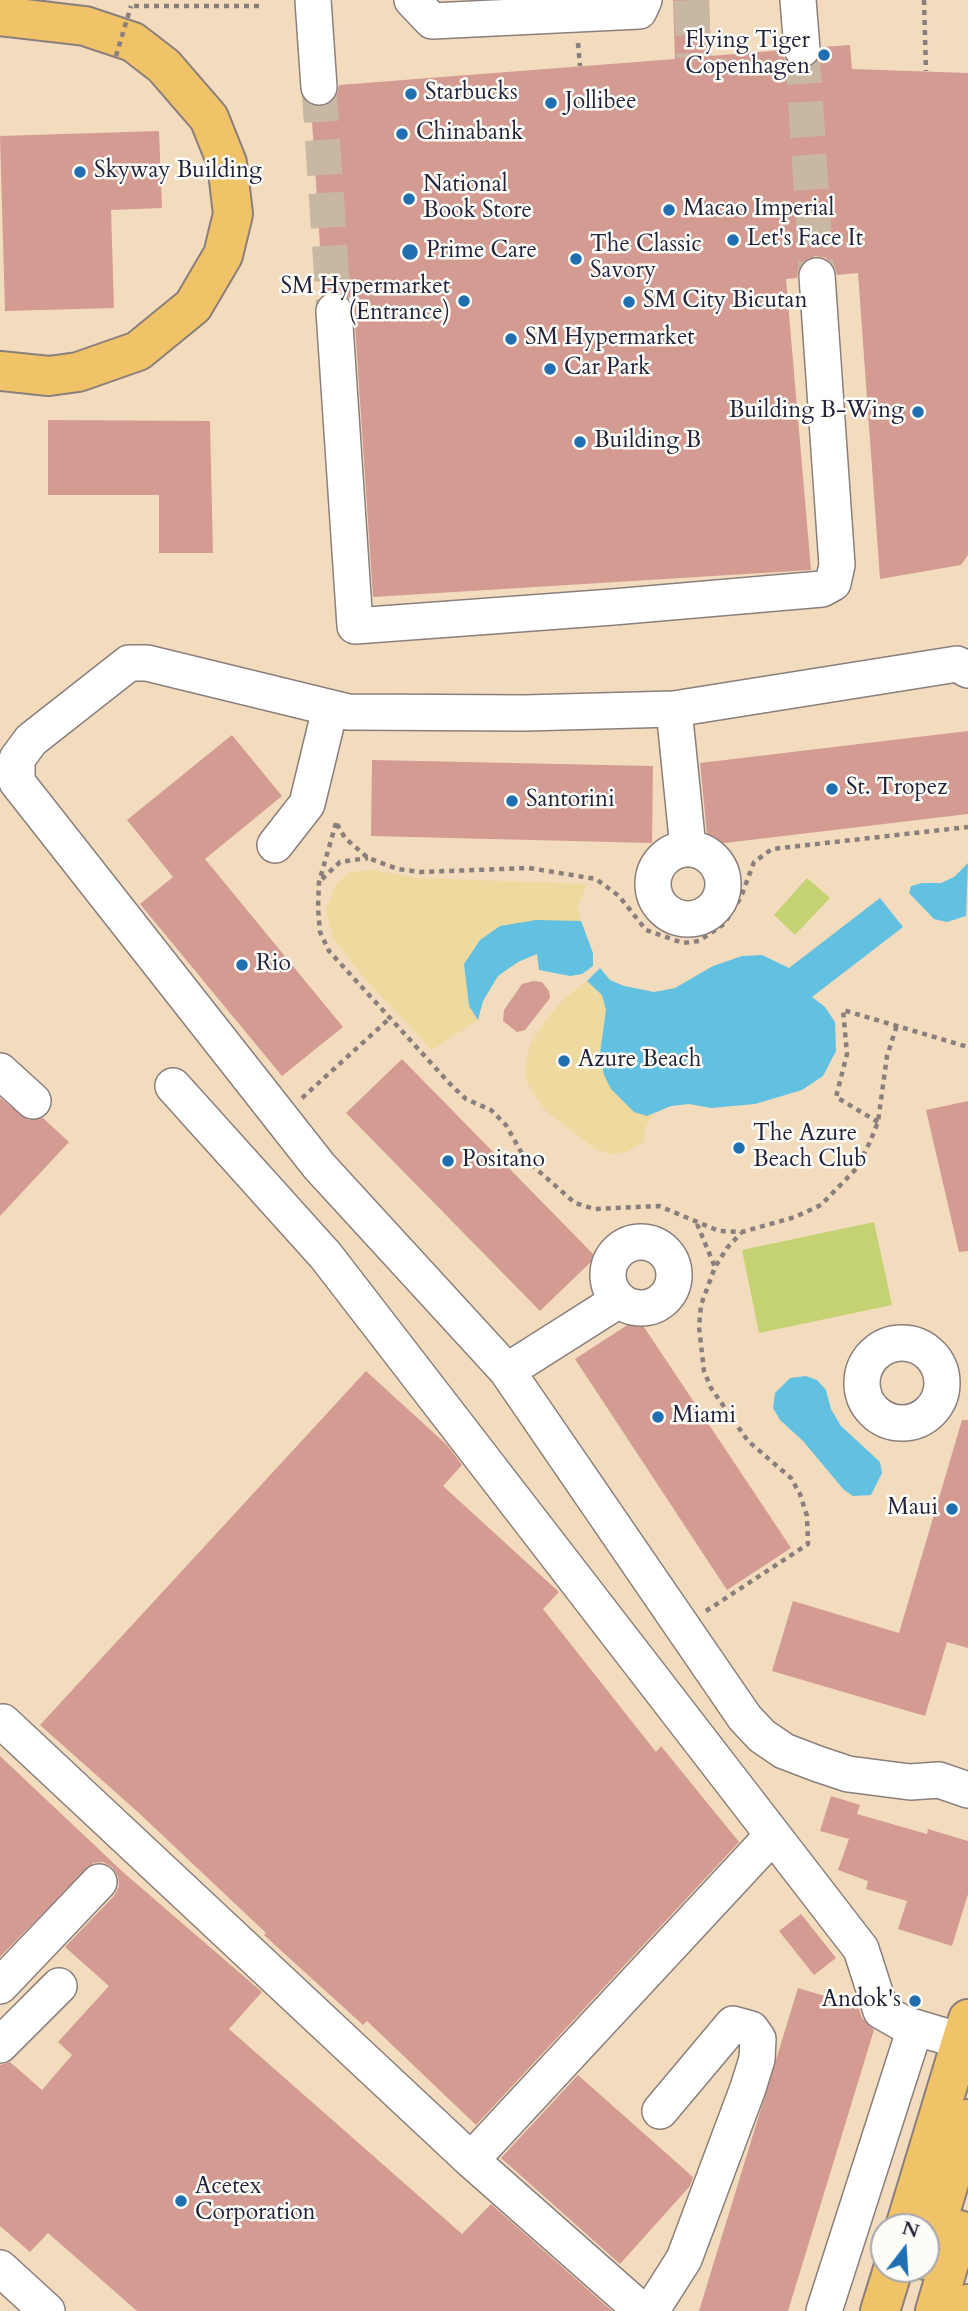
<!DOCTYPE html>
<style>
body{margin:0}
#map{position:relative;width:968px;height:2311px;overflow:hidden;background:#f2dcbd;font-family:Cardo,serif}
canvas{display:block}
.north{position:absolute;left:870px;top:2213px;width:70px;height:70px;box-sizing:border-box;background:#fdfcf7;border:2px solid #a5a5ac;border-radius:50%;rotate:17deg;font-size:19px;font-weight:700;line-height:28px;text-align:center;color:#22223b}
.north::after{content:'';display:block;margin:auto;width:24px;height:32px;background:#1f6fb2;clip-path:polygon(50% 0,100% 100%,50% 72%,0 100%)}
</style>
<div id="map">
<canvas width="968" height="2311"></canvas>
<div class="north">N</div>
</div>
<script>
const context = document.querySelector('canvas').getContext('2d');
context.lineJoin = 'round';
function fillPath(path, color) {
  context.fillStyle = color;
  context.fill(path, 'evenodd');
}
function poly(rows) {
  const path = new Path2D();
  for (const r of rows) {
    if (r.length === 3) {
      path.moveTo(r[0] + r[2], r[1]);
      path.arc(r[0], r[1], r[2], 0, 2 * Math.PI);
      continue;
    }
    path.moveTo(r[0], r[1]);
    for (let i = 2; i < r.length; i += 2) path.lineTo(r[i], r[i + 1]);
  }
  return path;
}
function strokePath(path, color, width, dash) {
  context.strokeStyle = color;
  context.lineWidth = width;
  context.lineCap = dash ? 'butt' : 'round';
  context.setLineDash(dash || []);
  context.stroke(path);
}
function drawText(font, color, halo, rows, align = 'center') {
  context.font = font + ' Cardo,serif';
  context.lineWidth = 5;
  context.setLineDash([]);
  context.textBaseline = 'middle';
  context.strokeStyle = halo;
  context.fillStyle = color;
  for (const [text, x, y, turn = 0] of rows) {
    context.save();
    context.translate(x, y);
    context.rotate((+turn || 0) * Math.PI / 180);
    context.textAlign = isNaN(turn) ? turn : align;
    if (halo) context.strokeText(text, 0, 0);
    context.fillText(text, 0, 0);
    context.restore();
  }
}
const green = poly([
 [807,878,830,898,795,935,774,915],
 [874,1222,892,1305,759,1333,742,1250]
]);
const sand = poly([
 [373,870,418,878,587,884,577,907,581,921,562,922,480,940,464,964,469,1006,478,1020,432,1050,365,979,333,938,326,910,336,884,350,872],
 [587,981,602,995,606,1010,600,1053,604,1075,623,1102,646,1116,654,1114,645,1128,644,1142,628,1151,613,1155,595,1149,545,1110,528,1084,525,1070,530,1045,547,1018,566,997]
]);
const water = poly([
 [968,863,966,916,947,922,934,919,909,893,911,886,922,883,941,883,954,877],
 [880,898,903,927,812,997,825,1007,835,1022,836,1051,823,1076,802,1090,755,1104,711,1108,689,1104,671,1106,647,1116,634,1112,611,1089,604,1075,600,1053,606,1010,602,995,587,981,600,968,610,980,624,986,654,992,675,988,713,966,742,956,762,955,789,968],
 [536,920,581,921,593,953,593,966,582,974,570,976,539,970,537,954,518,962,498,976,483,1001,478,1020,469,1006,464,964,480,940,500,926],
 [806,1376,817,1380,826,1390,831,1409,841,1426,880,1462,882,1473,871,1495,853,1496,844,1490,803,1441,780,1420,773,1408,775,1393,790,1378]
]);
const building = poly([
 [673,0,709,0,711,56,782,50,785,60,793,67,804,69,820,58,822,47,850,45,852,69,968,73,968,555,961,565,880,579,858,273,837,275,834,265,826,258,815,256,799,267,797,278,786,279,811,570,373,597,354,310,351,300,343,293,333,291,323,294,311,105,321,107,331,103,337,95,339,85,675,59],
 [159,131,162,208,111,210,114,308,5,311,0,136],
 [48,420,210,421,213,553,159,553,159,495,48,495],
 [968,731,968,814,708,845,700,763],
 [232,735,282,796,205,859,343,1027,282,1076,140,904,173,877,127,820],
 [372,760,653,766,652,843,371,836],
 [533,981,542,982,549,991,550,998,525,1030,517,1032,503,1021,504,1010,522,984],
 [402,1059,596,1257,540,1311,346,1113],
 [0,1098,28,1120,43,1118,69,1142,0,1216],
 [968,1101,968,1251,959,1252,926,1110],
 [638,1318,791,1548,727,1590,575,1359],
 [366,1371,447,1445,462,1465,443,1486,559,1592,543,1609,656,1752,661,1746,739,1842,476,2125,367,2021,363,2025,264,1935,266,1933,140,1814,40,1725],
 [962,1420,968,1420,968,1648,947,1642,925,1716,772,1671,793,1601,899,1633],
 [0,1756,124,1873,262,1992,229,2029,462,2234,491,2204,612,2311,137,2311,48,2233,30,2252,0,2226,0,2065,10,2062,42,2090,72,2055,58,2042,109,1986,65,1947,114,1896,119,1886,118,1876,112,1867,103,1862,93,1863,0,1957],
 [831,1796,860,1805,857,1814,927,1834,928,1829,968,1841,968,1894,952,1946,898,1929,907,1901,866,1889,868,1881,838,1870,849,1839,820,1831],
 [801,1914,836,1958,814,1975,779,1931],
 [798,1988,858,2006,862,2018,874,2030,788,2311,699,2311],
 [578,2075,693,2177,690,2186,620,2264,501,2158]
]);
const minorTunnel = poly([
 [691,0,694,57],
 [802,49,817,276],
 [319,87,334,311]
]);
const path = poly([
 [924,0,926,71],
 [134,6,262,6],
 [578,43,580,66],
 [336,823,319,882,318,908,320,932,329,951,452,1086,466,1099,491,1110,506,1125,525,1159,575,1203,595,1209,659,1206,719,1231,742,1232,795,1217,821,1205,856,1169,870,1142,878,1122,887,1056,897,1025],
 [337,824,345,838,368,858,398,869,420,872,529,868,596,879,619,896,646,930,683,943,699,941,724,924,741,897,754,862,772,849,968,827],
 [322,879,340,862,368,858],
 [302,1098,390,1018],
 [878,1122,836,1097,847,1054,843,1010,968,1047],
 [697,1224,715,1267],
 [706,1611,808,1544,807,1516,800,1494,791,1478,748,1441,711,1388,704,1371,699,1327,701,1305,715,1267,727,1248,741,1233]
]);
const minor = poly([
 [313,0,319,87],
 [412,0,432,21,639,11,644,0],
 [798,0,802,49],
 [334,311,355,626,613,607,822,589,833,583,837,565,817,276],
 [968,670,957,664,674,709,525,713,348,712,147,663,129,663,31,740,17,759,17,782,319,1166,507,1371,745,1718,762,1736,784,1751,818,1764,848,1774,910,1782,939,1780,968,1790],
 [674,709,688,848],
 [275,845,307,804,330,709],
 [688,884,35],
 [0,1071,33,1101],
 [173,1086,326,1256,861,1949,881,2011,904,2024,961,2041],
 [641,1275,33],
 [902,1383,40],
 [507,1371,619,1300],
 [3,1722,471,2160,642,2311],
 [0,1986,99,1882],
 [0,2045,59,1986],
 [471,2160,773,1835],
 [0,2268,47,2311],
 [651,2311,684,2259,748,2088,757,2059,758,2039,751,2029,733,2024,660,2111],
 [824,2311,915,2028]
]);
const major = poly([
 [905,2227,968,2019],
 [880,2311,893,2269]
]);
const highway = poly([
 [0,16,85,26,133,42,164,66,209,118,227,163,233,214,223,255,193,306,138,351,78,372,49,376,0,371],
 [926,2260,968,2119],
 [935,2311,959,2230],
 [966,2311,968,2304]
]);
const pathBridge = poly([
 [116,56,131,6]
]);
const markers = [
 [824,55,7,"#1f6fb2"],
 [411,94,7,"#1f6fb2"],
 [551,103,7,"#1f6fb2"],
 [402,134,7,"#1f6fb2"],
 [80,172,7,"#1f6fb2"],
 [409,199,7,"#1f6fb2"],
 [669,210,7,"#1f6fb2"],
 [733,240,7,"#1f6fb2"],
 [410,252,9,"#1f6fb2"],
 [576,259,7,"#1f6fb2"],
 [464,301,7,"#1f6fb2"],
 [629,302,7,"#1f6fb2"],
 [511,339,7,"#1f6fb2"],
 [550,369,7,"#1f6fb2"],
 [918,412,7,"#1f6fb2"],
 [580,442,7,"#1f6fb2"],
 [832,789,7,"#1f6fb2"],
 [512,801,7,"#1f6fb2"],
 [242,965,7,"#1f6fb2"],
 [564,1061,7,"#1f6fb2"],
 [739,1148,7,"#1f6fb2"],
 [448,1161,7,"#1f6fb2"],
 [658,1417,7,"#1f6fb2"],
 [952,1509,7,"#1f6fb2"],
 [915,2001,7,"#1f6fb2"],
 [181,2201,7,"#1f6fb2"]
];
const poiNames = [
 ["Flying Tiger",810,42,"right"],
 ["Copenhagen",810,68,"right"],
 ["Starbucks",425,94],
 ["Jollibee",565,103],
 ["Chinabank",416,134],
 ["Skyway Building",94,172],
 ["National",423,186],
 ["Book Store",423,212],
 ["Macao Imperial",683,210],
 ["Let's Face It",747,240],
 ["The Classic",590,246],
 ["Savory",590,272],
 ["Prime Care",426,252],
 ["SM Hypermarket",450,288,"right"],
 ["(Entrance)",450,314,"right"],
 ["SM City Bicutan",643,302],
 ["SM Hypermarket",525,339],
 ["Car Park",564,369],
 ["Building B-Wing",904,412,"right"],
 ["Building B",594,442],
 ["St. Tropez",846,789],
 ["Santorini",526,801],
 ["Rio",256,965],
 ["Azure Beach",578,1061],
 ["The Azure",753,1135],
 ["Beach Club",753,1161],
 ["Positano",462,1161],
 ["Miami",672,1417],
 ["Maui",938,1509,"right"],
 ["Andok's",901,2001,"right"],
 ["Acetex",195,2188],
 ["Corporation",195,2214]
];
fillPath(green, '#c5d273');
fillPath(sand, '#eeda9e');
fillPath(water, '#62c0e0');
fillPath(building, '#d49b93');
strokePath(minorTunnel, '#c8b7a3', 35, [35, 18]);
strokePath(minor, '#8a7f7c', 38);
strokePath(major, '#8a7f7c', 42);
strokePath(highway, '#8a7f7c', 42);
strokePath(path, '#8a7f7c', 4.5, [5, 5]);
strokePath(minor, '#fff', 35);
strokePath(major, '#f1c369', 38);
strokePath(highway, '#f1c369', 38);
strokePath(pathBridge, '#8a7f7c', 4.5, [5, 5]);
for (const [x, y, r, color] of markers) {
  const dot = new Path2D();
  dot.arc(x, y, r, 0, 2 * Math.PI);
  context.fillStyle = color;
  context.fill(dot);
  strokePath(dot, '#fdfcf7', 2.5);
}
drawText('23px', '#22223b', '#fdfcf7', poiNames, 'left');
</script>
